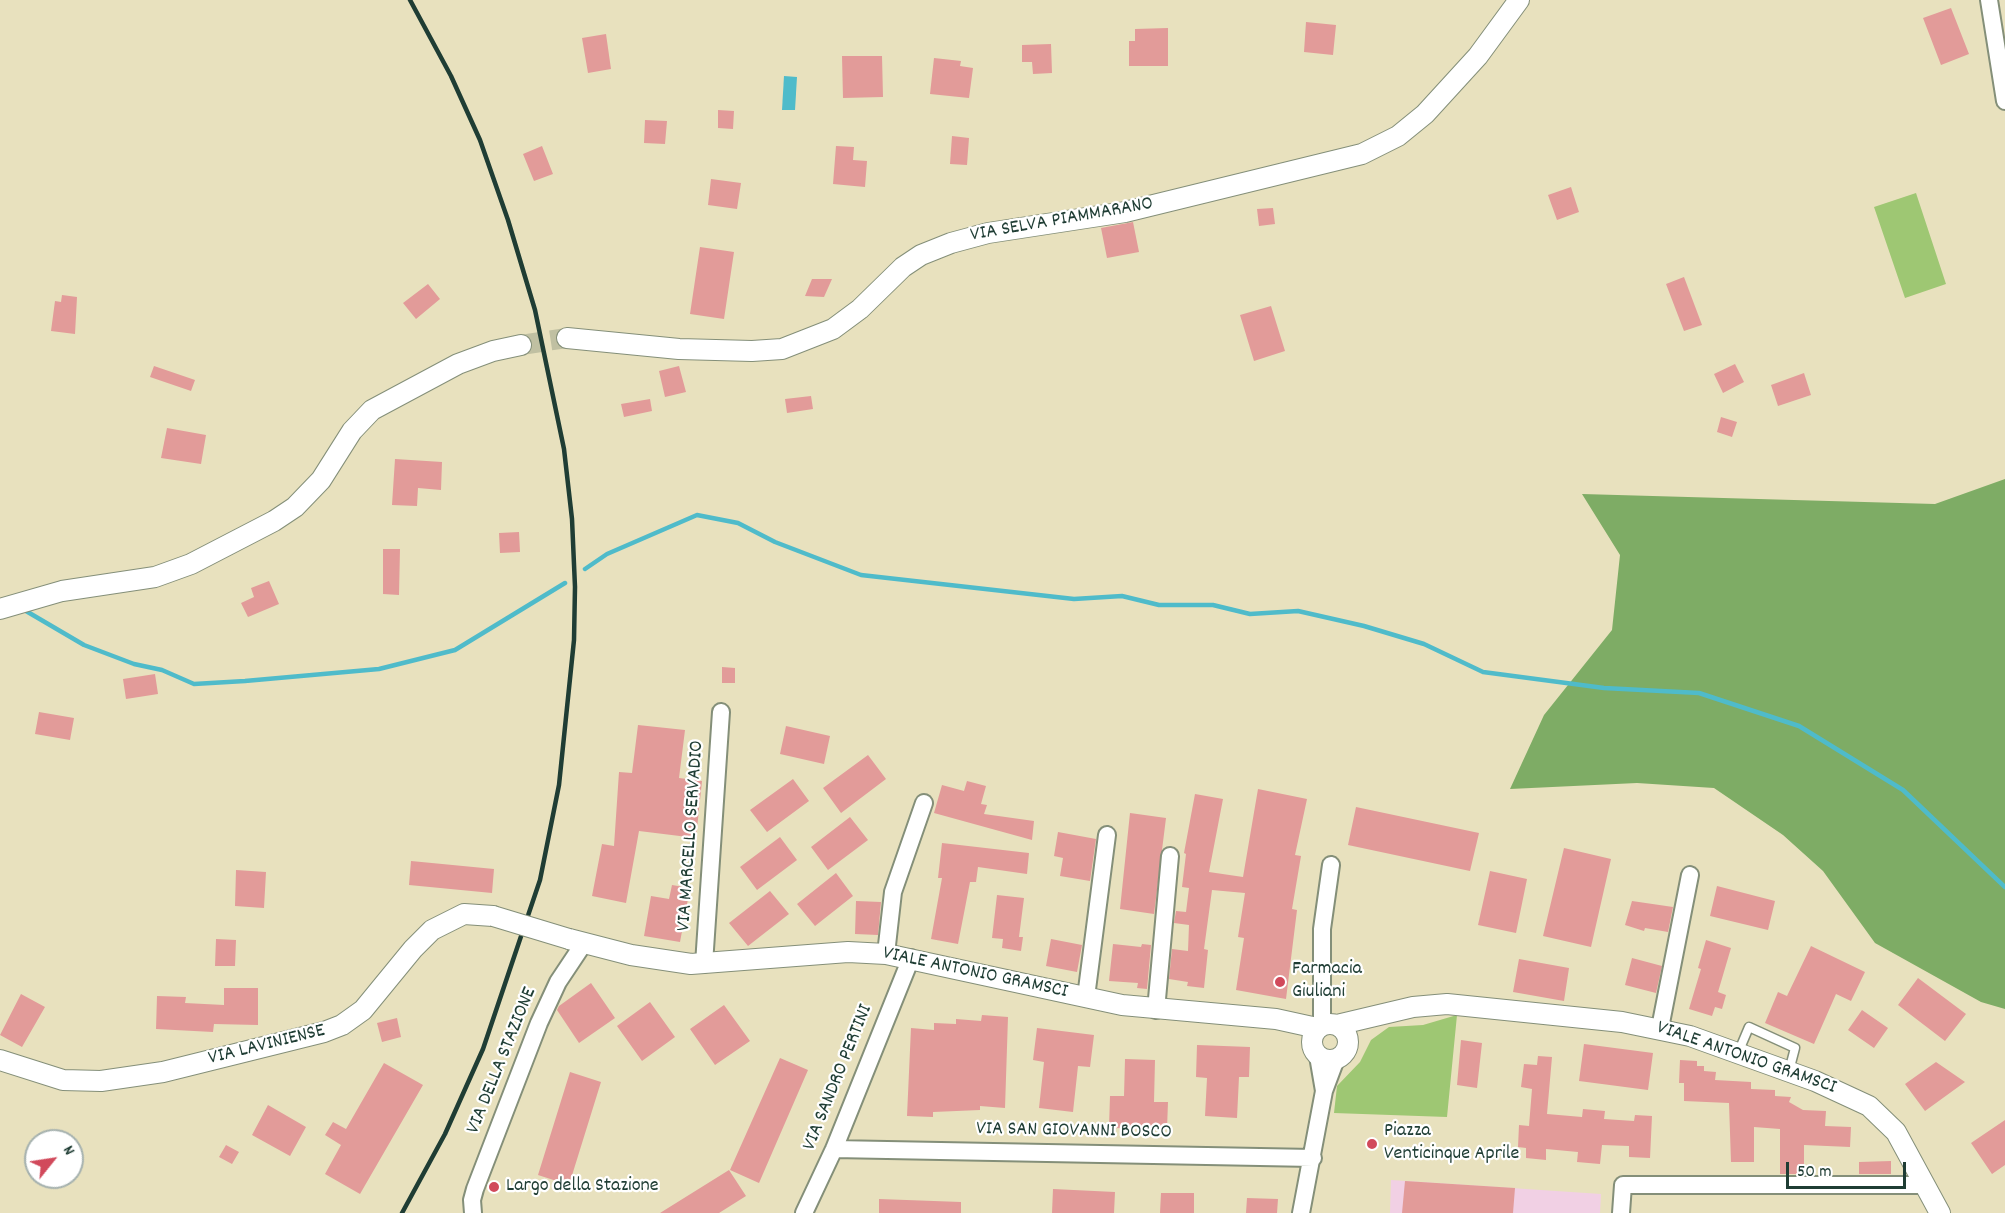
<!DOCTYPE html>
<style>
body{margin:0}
#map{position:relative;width:2005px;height:1213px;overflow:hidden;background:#e8e1be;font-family:Dekko,sans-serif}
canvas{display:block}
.north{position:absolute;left:24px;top:1129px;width:60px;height:60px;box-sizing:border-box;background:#fff;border:2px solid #a5b1ae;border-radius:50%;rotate:60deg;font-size:16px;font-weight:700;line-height:24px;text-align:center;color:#1f3d34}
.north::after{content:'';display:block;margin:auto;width:21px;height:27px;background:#d1495b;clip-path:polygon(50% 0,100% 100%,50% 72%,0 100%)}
.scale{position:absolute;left:1786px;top:1162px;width:120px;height:27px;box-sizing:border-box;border:3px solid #1f3d34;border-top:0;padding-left:8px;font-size:18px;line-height:21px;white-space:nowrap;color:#1f3d34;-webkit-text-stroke:4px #fff;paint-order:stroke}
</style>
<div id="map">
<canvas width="2005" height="1213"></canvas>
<div class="north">N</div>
<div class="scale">50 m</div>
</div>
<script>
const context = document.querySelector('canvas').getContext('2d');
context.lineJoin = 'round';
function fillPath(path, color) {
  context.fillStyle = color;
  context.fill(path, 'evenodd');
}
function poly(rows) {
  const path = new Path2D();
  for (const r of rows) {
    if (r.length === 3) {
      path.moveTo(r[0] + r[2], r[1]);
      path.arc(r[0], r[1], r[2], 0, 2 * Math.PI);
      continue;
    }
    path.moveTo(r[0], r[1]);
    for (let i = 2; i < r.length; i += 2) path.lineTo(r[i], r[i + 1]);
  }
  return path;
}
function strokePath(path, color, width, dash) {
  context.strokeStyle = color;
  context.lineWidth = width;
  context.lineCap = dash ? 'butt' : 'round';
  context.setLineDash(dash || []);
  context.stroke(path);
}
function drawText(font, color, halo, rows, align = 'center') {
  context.font = font + ' Dekko,sans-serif';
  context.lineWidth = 4.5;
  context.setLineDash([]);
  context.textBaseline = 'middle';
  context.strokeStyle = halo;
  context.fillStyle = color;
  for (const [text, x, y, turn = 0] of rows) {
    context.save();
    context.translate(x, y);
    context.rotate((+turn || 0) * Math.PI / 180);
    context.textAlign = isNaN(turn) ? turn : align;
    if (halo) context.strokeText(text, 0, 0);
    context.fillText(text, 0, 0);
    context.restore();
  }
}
const built = poly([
 [1391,1180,1601,1194,1600,1213,1390,1213]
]);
const green = poly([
 [1916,193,1946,284,1905,298,1874,207],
 [1457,1015,1447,1117,1334,1113,1337,1086,1360,1062,1371,1040,1389,1027,1423,1025]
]);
const forest = poly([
 [2005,479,2005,1009,1981,1002,1875,943,1823,871,1783,835,1714,788,1637,783,1510,789,1544,715,1612,630,1620,555,1582,494,1935,504]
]);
const water = poly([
 [784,76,797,77,795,110,782,110]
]);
const stream = poly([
 [585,569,607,554,697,515,738,523,775,542,861,575,1074,599,1122,596,1159,605,1213,605,1250,614,1298,611,1364,626,1424,644,1483,672,1604,688,1699,693,1799,726,1903,790,2005,887],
 [26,611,84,645,134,664,162,670,194,684,245,681,379,669,455,650,565,583]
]);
const building = poly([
 [1951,8,1969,54,1941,65,1923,18],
 [1306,22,1336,25,1333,55,1304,52],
 [1168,28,1168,66,1129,66,1129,41,1135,41,1135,29],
 [606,34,611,69,588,73,582,38],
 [1051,44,1052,73,1033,74,1032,62,1022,62,1022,45],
 [842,56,882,56,883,97,843,98],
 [934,58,961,61,960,66,973,68,969,98,930,94],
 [718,110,734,111,733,129,718,128],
 [645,120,667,121,665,144,644,143],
 [952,136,969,138,967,165,950,164],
 [542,146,553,174,534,181,523,154],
 [836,146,854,147,853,160,867,161,865,187,833,184],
 [711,179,741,183,737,209,708,205],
 [1571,187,1579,212,1557,220,1548,195],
 [1273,208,1275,224,1259,226,1257,209],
 [1133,222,1139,252,1107,258,1101,228],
 [700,247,734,252,724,319,690,314],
 [1684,277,1702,325,1684,331,1666,284],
 [812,279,832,279,824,297,805,296],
 [428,284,440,299,416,319,403,303],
 [62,295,77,297,75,334,51,331,55,301,61,302],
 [1271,306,1285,351,1254,361,1240,315],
 [1735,364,1744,382,1723,393,1714,374],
 [154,366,195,380,191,391,150,377],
 [679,366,686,392,665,397,659,371],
 [1804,373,1811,395,1778,406,1771,385],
 [811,396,813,409,787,413,785,399],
 [650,399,652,411,624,417,621,404],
 [1721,417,1737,422,1732,437,1717,432],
 [167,428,206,435,201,464,161,458],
 [395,459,442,462,441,490,418,488,417,506,392,505],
 [519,532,520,552,500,553,499,533],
 [383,549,400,549,399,595,383,594],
 [269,581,279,604,248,617,241,603,254,597,251,588],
 [722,667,735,668,735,683,722,683],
 [155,674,158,694,126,699,123,679],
 [39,712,74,718,70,740,35,734],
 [638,725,685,730,679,778,702,781,696,838,639,831,626,903,592,896,602,844,614,846,619,772,632,773],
 [786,726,830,736,824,764,780,754],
 [868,755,886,779,841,813,823,788],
 [793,779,809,801,767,832,750,810],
 [967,781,986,786,981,804,987,805,984,814,1034,821,1032,840,934,813,942,785,964,791],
 [1258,789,1307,799,1295,855,1301,856,1292,909,1297,910,1286,999,1236,990,1244,938,1238,937,1245,893,1212,890,1204,949,1208,950,1204,988,1187,986,1188,982,1169,979,1172,949,1188,951,1189,925,1174,923,1176,911,1186,912,1189,888,1182,887,1186,854,1184,853,1195,794,1223,799,1209,872,1243,877],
 [1356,807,1479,833,1470,871,1348,845],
 [1130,813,1166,818,1154,914,1120,909],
 [850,817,868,840,828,870,811,847],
 [1058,832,1096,839,1090,881,1060,876,1063,858,1054,856],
 [780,837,797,860,757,890,740,867],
 [942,843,1029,853,1027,874,978,867,976,882,970,882,958,944,931,939,942,878,938,878],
 [1564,848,1611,859,1591,947,1543,936],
 [411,861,494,869,492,893,409,885],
 [236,870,266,872,264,908,235,906],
 [1490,871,1527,879,1516,933,1478,925],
 [836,873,853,896,815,926,797,904],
 [672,885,690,888,680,942,644,936,651,896,669,899],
 [1717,886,1775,901,1768,930,1710,916],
 [770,891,789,914,748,946,729,923],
 [997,895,1024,898,1019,937,1023,937,1021,951,1002,948,1003,939,992,938],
 [856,901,881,902,878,935,855,934],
 [1632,901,1673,907,1668,932,1645,928,1644,931,1625,925],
 [216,939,236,940,235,966,215,966],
 [1051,939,1082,945,1077,972,1046,966],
 [1706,940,1731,948,1718,992,1726,995,1722,1009,1715,1007,1712,1016,1689,1009,1701,969,1698,968],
 [1113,944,1141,947,1142,944,1151,945,1147,989,1137,988,1138,983,1109,981],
 [1811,946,1865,972,1851,1001,1836,994,1814,1044,1765,1023,1778,992,1787,996],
 [1632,958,1662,966,1656,993,1625,985],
 [1519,959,1569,968,1564,1001,1513,992],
 [1918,978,1966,1014,1945,1041,1898,1005],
 [591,983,615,1018,579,1043,557,1010,559,1006],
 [224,988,258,988,258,1025,214,1024,213,1032,156,1029,157,996,186,997,185,1003,224,1005],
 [21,994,45,1007,22,1047,0,1035],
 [650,1002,675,1037,642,1061,617,1026],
 [724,1005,750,1041,715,1065,690,1029],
 [1862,1010,1888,1028,1874,1048,1848,1030],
 [982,1015,1008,1017,1005,1108,980,1106,980,1110,933,1112,933,1117,907,1116,911,1028,934,1030,934,1023,956,1024,956,1019,981,1021],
 [397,1018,401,1037,382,1042,377,1023],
 [1037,1028,1094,1035,1090,1067,1078,1066,1073,1112,1039,1108,1044,1062,1033,1060],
 [1461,1040,1482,1043,1477,1088,1457,1085],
 [1584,1044,1653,1053,1648,1090,1579,1081],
 [1197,1045,1250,1047,1249,1077,1239,1077,1237,1118,1205,1116,1207,1078,1196,1077],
 [1538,1056,1552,1057,1547,1114,1582,1117,1583,1109,1605,1111,1604,1119,1634,1121,1635,1115,1652,1116,1650,1158,1629,1157,1629,1146,1602,1145,1600,1164,1577,1162,1578,1152,1546,1149,1546,1160,1526,1158,1526,1148,1518,1147,1519,1125,1529,1126,1532,1089,1521,1087,1524,1064,1537,1065],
 [780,1058,808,1070,759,1183,730,1170],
 [1125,1059,1155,1060,1154,1102,1168,1102,1167,1129,1109,1128,1110,1096,1124,1096],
 [1680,1060,1697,1061,1697,1066,1704,1066,1704,1071,1716,1072,1715,1080,1751,1082,1751,1089,1775,1090,1775,1096,1791,1097,1789,1102,1803,1110,1826,1111,1825,1126,1851,1127,1850,1147,1804,1145,1804,1174,1780,1174,1780,1129,1754,1127,1754,1162,1731,1162,1729,1103,1684,1101,1684,1083,1679,1083],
 [1936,1062,1965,1082,1925,1111,1905,1084],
 [384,1063,423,1085,360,1194,325,1174,341,1145,325,1135,333,1122,346,1129],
 [570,1072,601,1082,569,1185,538,1175],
 [268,1105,306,1127,290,1156,252,1135],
 [2005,1120,2005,1165,1992,1174,1971,1143],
 [226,1145,239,1152,232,1164,219,1157],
 [1891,1161,1891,1174,1859,1174,1859,1162],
 [729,1170,746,1196,719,1213,660,1213],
 [1405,1181,1515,1188,1513,1213,1402,1213],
 [1053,1189,1115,1192,1114,1213,1052,1213],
 [1161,1193,1194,1193,1194,1213,1160,1213],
 [1247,1198,1278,1199,1277,1213,1246,1213],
 [879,1199,961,1202,961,1213,879,1213]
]);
const tertiaryTunnel = poly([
 [521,345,567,338]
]);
const service = poly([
 [1738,1053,1749,1027,1795,1048,1789,1071]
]);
const minor = poly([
 [1989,0,2005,101],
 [886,954,893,892,924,803],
 [704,964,721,712],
 [1086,997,1107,835],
 [1156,1010,1170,856],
 [1322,1025,1322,929,1331,865],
 [1660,1028,1690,875],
 [1318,1056,1324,1091],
 [834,1149,1313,1158],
 [473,1213,472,1200,475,1189,539,1023,558,982,584,943],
 [804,1213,834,1149,911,958],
 [1301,1213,1324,1091,1336,1059],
 [1621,1213,1623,1185,1925,1185]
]);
const tertiary = poly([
 [567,338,679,349,752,351,782,349,833,329,860,309,903,267,921,255,951,243,988,233,1125,212,1362,154,1398,136,1425,114,1478,56,1519,0],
 [0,609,62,591,155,577,191,564,274,521,295,507,321,480,352,431,372,410,458,364,493,351,521,345],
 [569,939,631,955,691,964,848,952,886,954,1122,1005,1276,1019,1317,1028],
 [1330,1042,18],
 [1337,1025,1413,1007,1447,1004,1622,1022,1690,1036,1815,1081,1869,1106,1896,1132,1940,1213],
 [0,1060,63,1080,101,1081,163,1072,324,1032,342,1025,363,1010,413,949,432,930,464,914,493,916]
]);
const rail = poly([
 [402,1213,445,1134,483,1049,540,880,559,785,574,640,575,587,572,519,564,449,535,310,508,220,480,140,451,76,410,0]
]);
const tertiaryBridge = poly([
 [493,916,569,939]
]);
const markers = [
 [1280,982,6,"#d1495b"],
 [1372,1144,6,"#d1495b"],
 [494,1187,6,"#d1495b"]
];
const streetNames = [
 ["VIA SELVA PIAMMARANO",1062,221,-10],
 ["VIA MARCELLO SERVADIO",692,836,-86],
 ["VIALE ANTONIO GRAMSCI",975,974,12],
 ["VIA LAVINIENSE",267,1046,-14],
 ["VIALE ANTONIO GRAMSCI",1746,1059,19],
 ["VIA DELLA STAZIONE",503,1061,-68],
 ["VIA SANDRO PERTINI",839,1078,-68],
 ["VIA SAN GIOVANNI BOSCO",1074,1132,1]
];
const poiNames = [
 ["Farmacia",1292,970],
 ["Giuliani",1292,993],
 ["Piazza",1384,1132],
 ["Venticinque Aprile",1384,1155],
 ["Largo della Stazione",506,1187]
];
fillPath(built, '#f1d0e4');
fillPath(green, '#9ec773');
fillPath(forest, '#7eac65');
fillPath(water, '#4fbbca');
strokePath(stream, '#4fbbca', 4.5);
fillPath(building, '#e29b99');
strokePath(tertiaryTunnel, '#c0c0a2', 20, [20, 10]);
strokePath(service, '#848f79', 11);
strokePath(minor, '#848f79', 20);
strokePath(tertiary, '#848f79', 22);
strokePath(service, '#fff', 8);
strokePath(minor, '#fff', 16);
strokePath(tertiary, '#fff', 20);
strokePath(rail, '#1f3d34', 4.5);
strokePath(tertiaryBridge, '#848f79', 22, []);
strokePath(tertiaryBridge, '#fff', 20);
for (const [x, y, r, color] of markers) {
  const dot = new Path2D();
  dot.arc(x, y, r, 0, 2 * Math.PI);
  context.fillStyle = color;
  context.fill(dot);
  strokePath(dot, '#fff', 2);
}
drawText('20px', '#1f3d34', '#fff', streetNames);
drawText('20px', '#1f3d34', '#fff', poiNames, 'left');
</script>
